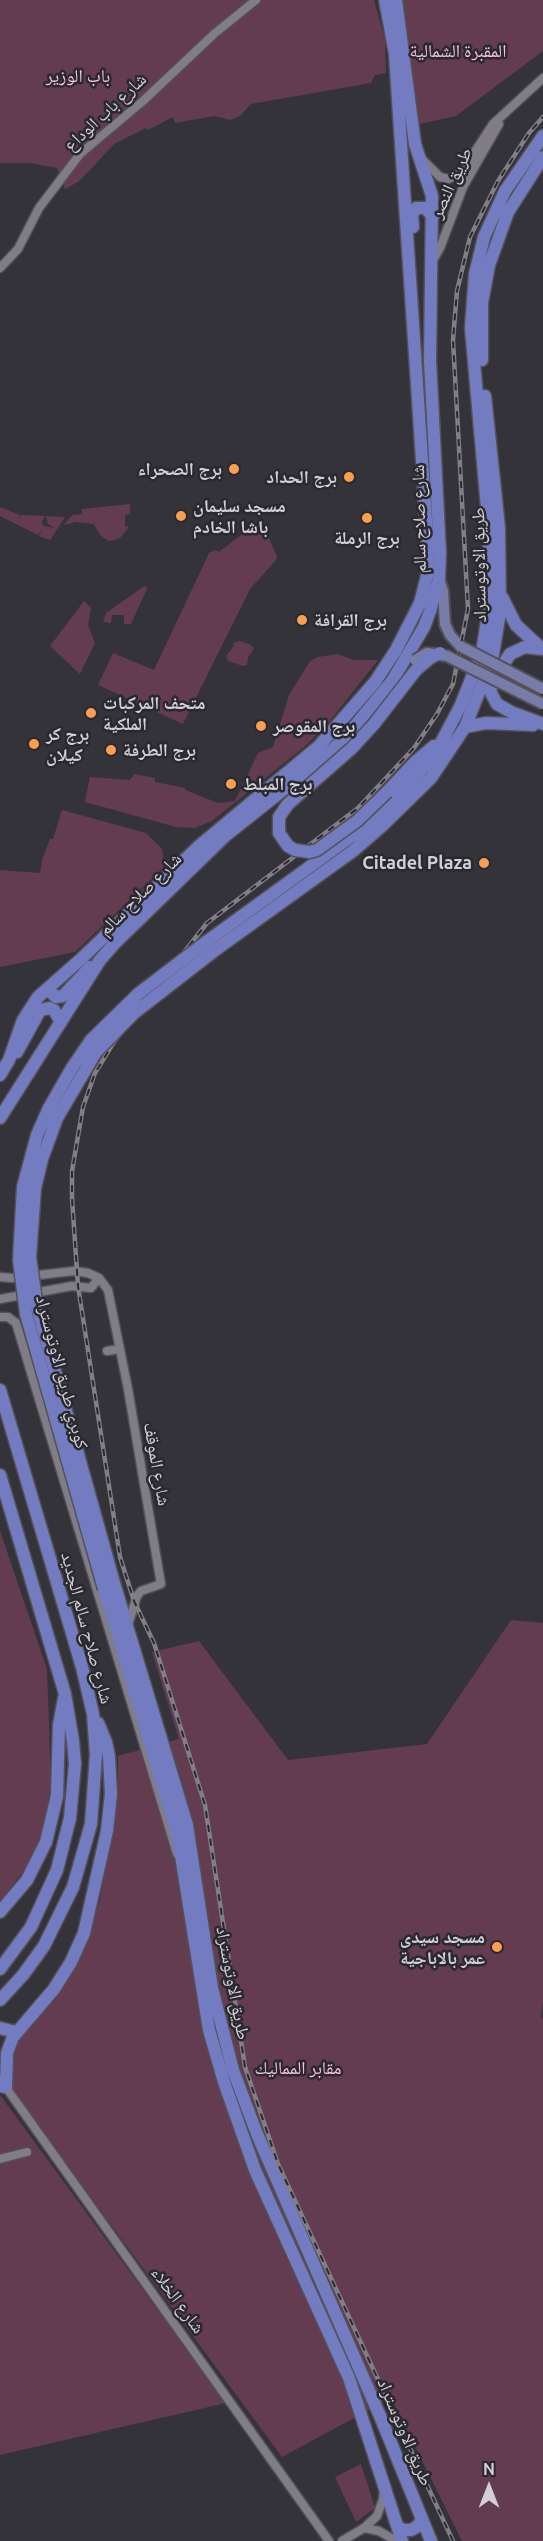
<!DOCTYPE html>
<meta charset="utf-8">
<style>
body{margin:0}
#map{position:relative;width:543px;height:2541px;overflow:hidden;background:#35333a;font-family:Ubuntu,sans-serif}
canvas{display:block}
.north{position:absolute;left:459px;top:2457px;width:60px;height:60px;-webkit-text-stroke:4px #2b2930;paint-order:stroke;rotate:0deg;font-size:16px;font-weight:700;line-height:24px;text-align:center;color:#d2d0d5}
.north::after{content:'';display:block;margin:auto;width:21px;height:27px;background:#d2d0d5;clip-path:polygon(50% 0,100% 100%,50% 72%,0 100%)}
</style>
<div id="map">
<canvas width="543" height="2541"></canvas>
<div class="north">N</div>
</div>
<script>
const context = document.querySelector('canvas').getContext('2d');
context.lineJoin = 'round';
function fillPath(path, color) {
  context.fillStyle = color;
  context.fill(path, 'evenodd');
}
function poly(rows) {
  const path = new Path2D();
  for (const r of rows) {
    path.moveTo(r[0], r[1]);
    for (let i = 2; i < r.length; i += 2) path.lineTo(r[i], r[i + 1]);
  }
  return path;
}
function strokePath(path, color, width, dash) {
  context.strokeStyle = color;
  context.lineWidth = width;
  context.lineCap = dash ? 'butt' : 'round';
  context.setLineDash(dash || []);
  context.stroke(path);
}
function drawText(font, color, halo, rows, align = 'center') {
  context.font = font + ' Ubuntu,"Noto Naskh Arabic",sans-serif';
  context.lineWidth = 5;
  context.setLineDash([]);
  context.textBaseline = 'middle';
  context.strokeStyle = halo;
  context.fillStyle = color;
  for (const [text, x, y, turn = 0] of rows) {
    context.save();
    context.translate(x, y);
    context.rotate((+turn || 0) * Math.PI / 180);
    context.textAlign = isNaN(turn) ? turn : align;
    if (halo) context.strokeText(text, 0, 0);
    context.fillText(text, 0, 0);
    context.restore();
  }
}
const green = poly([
 [0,0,374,0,385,40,386,73,375,75,371,83,251,104,240,116,230,120,214,116,175,123,173,117,148,130,146,128,114,144,91,169,78,182,65,189,57,168,30,163,0,163],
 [396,0,543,0,543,51,456,116,415,125],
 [130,504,130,514,125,515,125,526,129,527,120,538,115,540,109,541,100,535,94,524,76,522,64,525,72,515,82,514,82,509],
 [0,507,20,515,18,520,21,515,45,516,42,522,43,526,55,528,48,524,46,516,65,517,50,540,39,536,42,529,38,535,0,516],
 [262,524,277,556,276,560,250,589,183,724,98,685,113,653,154,670,209,553,215,550,219,552,253,526],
 [143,587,146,586,147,589,131,624,124,624,124,615,112,615,111,623,103,622,106,613],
 [84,601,91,608,88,625,95,643,80,674,50,646],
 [240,641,251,645,254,649,248,657,247,665,243,666,228,661,226,656,234,646,233,643],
 [338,654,354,660,378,660,325,727,304,747,212,821,195,828,176,827,85,802,90,777,130,780,134,774,155,778,155,782,185,788,185,790,218,803,235,801,258,753,273,747,289,695,310,661,318,657],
 [62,810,146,833,162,849,165,866,75,952,0,967,0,870,40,873,42,860,50,839,53,839],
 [0,1531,47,1669,51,1783,43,1836,31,1862,0,1901],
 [511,1620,543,1623,543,2002,541,2017,543,2020,543,2541,462,2541,391,2398,282,2457,0,2074,11,2048,71,1973,89,1937,100,1899,118,1795,118,1756,179,1739,152,1652,199,1641,288,1760,427,1744],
 [0,2095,226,2403,0,2455],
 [361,2464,375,2508,356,2522,335,2477]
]);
const minor = poly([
 [423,160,440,177,448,179,461,173,493,124,543,78],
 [432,262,440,248,463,187,499,124],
 [0,268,18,249,39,208,80,154,143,101,214,34,256,0],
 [0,1277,12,1278,74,1271,88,1273,99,1278,108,1290,128,1389,161,1584,141,1591,137,1596,128,1625],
 [0,1299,72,1286,91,1288,99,1278],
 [0,1317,8,1317,16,1323,177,1854],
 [107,1351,120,1349],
 [0,2079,329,2541],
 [0,2159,27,2152],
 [364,2528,379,2531,396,2541],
 [342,2541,364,2528,377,2516,383,2499,384,2490]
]);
const major = poly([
 [439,579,443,591,445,624,450,635,460,646]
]);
const highway = poly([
 [413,227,412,215,416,208,425,208,433,216],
 [482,360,482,303,489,265,508,212,543,157],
 [502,597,516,625,542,649],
 [542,649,525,647,510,654,493,681,490,691,497,704,511,712,543,724],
 [465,727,486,723,533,725],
 [387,792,415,762,434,746],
 [206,942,359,831,405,789,435,754,460,707,482,652,489,608,489,530,471,328,475,274,484,237,505,191,543,136],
 [214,951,353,851,383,825,431,778,465,727,492,660,500,612,499,528,485,396],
 [47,989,56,997,63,996,90,967],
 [17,1052,40,1010,50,1008,54,1010,61,1022],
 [0,1075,9,1060,23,1020,38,997,81,959,199,846,319,746,375,682,396,650,420,603,427,576,428,550,395,54,385,0],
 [0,1118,100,960,115,943,225,836,322,759,344,739,392,681,424,627,430,611,439,579,440,553,430,361,432,196,415,144,396,0],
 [0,1390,82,1667,93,1714,96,1755,91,1824,73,1887,44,1946,23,1975,0,2000],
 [0,1475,65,1694,73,1741,75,1764,70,1818,57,1870,31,1927,0,1969],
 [114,1583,187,1825,212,1988,233,2070,257,2134,380,2416,431,2541],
 [104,1589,178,1837,209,2030,224,2082,255,2170,349,2378,402,2541],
 [0,1912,27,1880,46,1842,57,1796,59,1725,64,1698],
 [0,2028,16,2032],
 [0,2086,6,2087,7,2053,13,2037,54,1989,71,1962,84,1933,107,1831,111,1794,109,1757,106,1742,98,1723],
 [397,2526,403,2530,411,2530,418,2526,422,2519]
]);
const rail = poly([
 [453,2541,278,2164,245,2067,205,1805,154,1643,134,1601,120,1557,78,1286,72,1198,72,1171,83,1107,95,1073,114,1042,207,923,358,808,414,748,437,714,453,684,468,609,453,340,457,291,470,237,498,181,529,133,543,117]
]);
const majorBridge = poly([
 [460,646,543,689],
 [415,660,427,653,447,656,543,704]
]);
const highwayBridge = poly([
 [387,792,357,821,317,850,310,852,295,850,288,846,279,833,279,817,288,804,352,748,374,724,416,670,430,658,440,653],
 [114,1583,37,1307,30,1257,35,1188,42,1159,57,1118,96,1052,134,1013,214,951],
 [104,1589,26,1314,19,1260,23,1187,37,1135,49,1108,72,1068,91,1040,138,994,206,942]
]);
const markers = [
 [234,469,6,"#fa9f4f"],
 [349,477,6,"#fa9f4f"],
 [181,516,6,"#fa9f4f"],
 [367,518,6,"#fa9f4f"],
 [302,620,6,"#fa9f4f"],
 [91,713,6,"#fa9f4f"],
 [261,726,6,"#fa9f4f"],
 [34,744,6,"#fa9f4f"],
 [111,750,6,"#fa9f4f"],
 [231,784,6,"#fa9f4f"],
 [484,863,6,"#fa9f4f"],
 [497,1947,6,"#fa9f4f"]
];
const parkNames = [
 ["المقبرة الشمالية",458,51],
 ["باب الوزير",78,76],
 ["مقابر المماليك",298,2068]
];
const streetNames = [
 ["شارع باب الوداع",105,112,-43],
 ["طريق النصر",451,183,-65],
 ["شارع صلاح سالم",419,519,-91],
 ["طريق الاوتوستراد",479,565,-91],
 ["شارع صلاح سالم",140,894,-45],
 ["كوبري طريق الاوتوستراد",62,1372,75],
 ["شارع الموقف",157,1464,80],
 ["شارع صلاح سالم الجديد",87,1628,75],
 ["طريق الاوتوستراد",233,1983,79],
 ["شارع الخلاء",178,2300,54],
 ["طريق الاوتوستراد",405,2432,67]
];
const poiNames = [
 ["برج الصحراء",222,469,"right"],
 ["برج الحداد",337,477,"right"],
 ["مسجد سليمان",193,506],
 ["باشا الخادم",193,527],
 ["برج الرملة",367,538,"center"],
 ["برج القرافة",314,620],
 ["متحف المركبات",103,703],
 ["الملكية",103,724],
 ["برج المقوصر",273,726],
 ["برج كر",46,734],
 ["كيلان",46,755],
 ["برج الطرفة",123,750],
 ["برج المبلط",243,784],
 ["Citadel Plaza",472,863,"right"],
 ["مسجد سيدى",485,1937,"right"],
 ["عمر بالاباجية",485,1958,"right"]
];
fillPath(green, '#633c50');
strokePath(minor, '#535157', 11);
strokePath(major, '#535157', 14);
strokePath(highway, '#535157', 15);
strokePath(minor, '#807d86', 8);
strokePath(major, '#787ca9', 10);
strokePath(highway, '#737cc1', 12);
strokePath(rail, '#817f85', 4.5);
strokePath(rail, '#2b2930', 2, [7]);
strokePath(majorBridge, '#535157', 14, []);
strokePath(highwayBridge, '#535157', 15, []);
strokePath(majorBridge, '#787ca9', 10);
strokePath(highwayBridge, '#737cc1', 12);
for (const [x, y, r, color] of markers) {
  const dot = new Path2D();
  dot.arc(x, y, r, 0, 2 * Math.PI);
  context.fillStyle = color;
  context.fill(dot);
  strokePath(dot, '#2b2930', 2);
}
drawText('18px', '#f9c1dc', '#2b2930', parkNames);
drawText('18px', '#d2d0d5', '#2b2930', streetNames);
drawText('bold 18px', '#d2d0d5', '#2b2930', poiNames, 'left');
</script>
